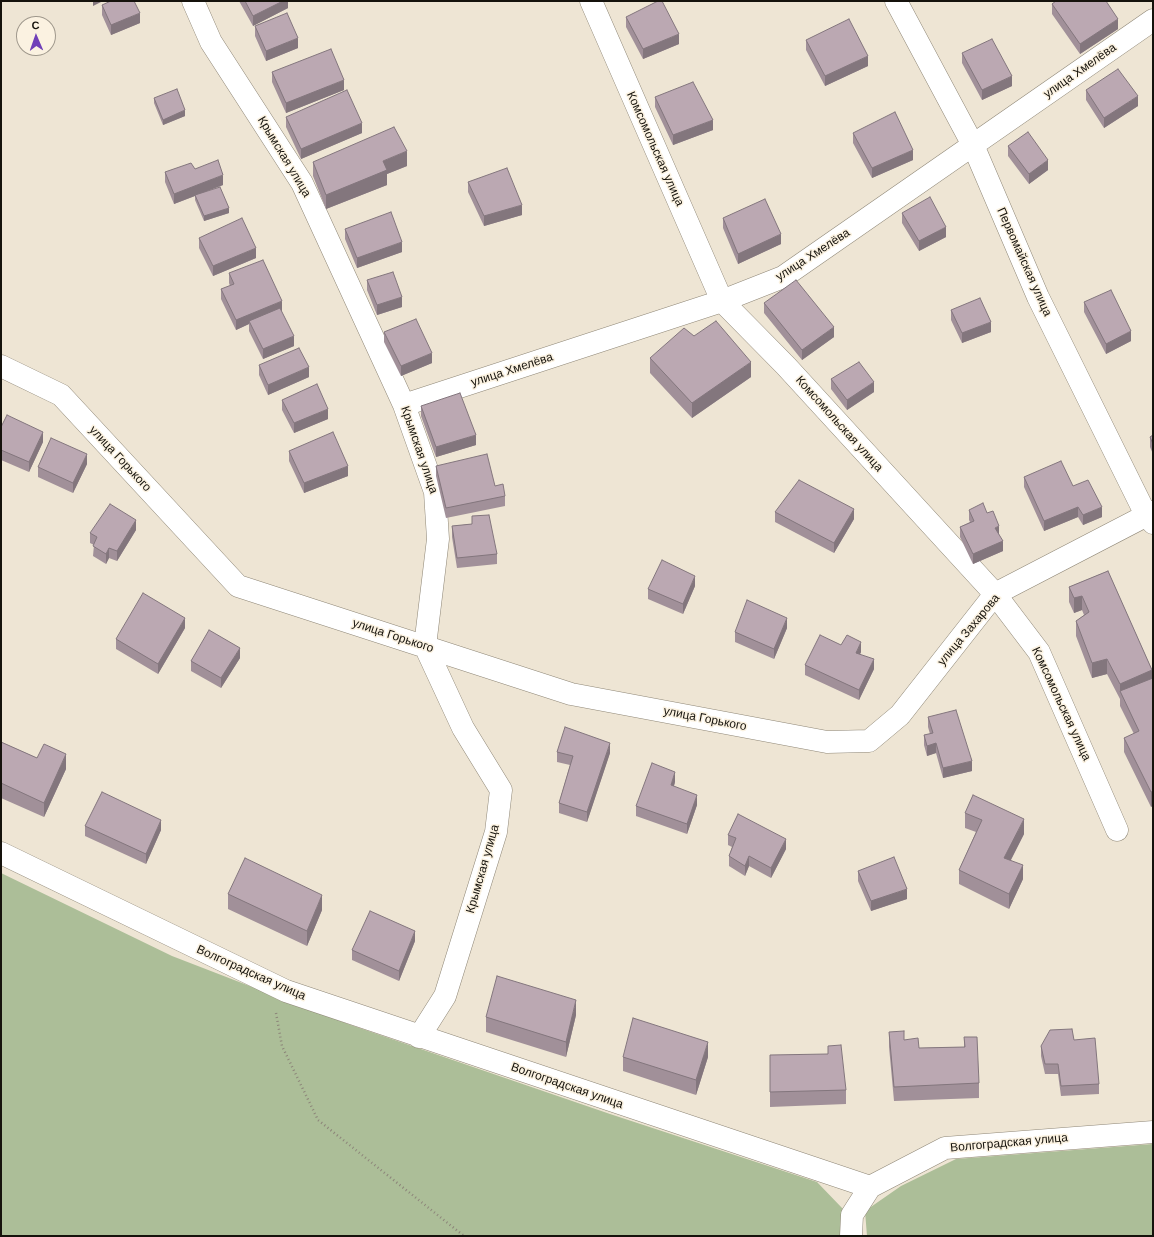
<!DOCTYPE html>
<meta charset="utf-8">
<style>
body{margin:0}
#map{position:relative;width:1154px;height:1237px;overflow:hidden;background:#eee5d4;font-family:Helvetica,sans-serif}
canvas{display:block}
.frame{position:absolute;inset:0;border:2px solid #15120c;pointer-events:none}
.north{position:absolute;left:16px;top:16px;width:40px;height:40px;box-sizing:border-box;background:#fbf2e1;border:1px solid #9f988c;border-radius:50%;rotate:358deg;font-size:11px;font-weight:700;line-height:16px;text-align:center;color:#15120c}
.north::after{content:'';display:block;margin:auto;width:14px;height:18px;background:#7040b8;clip-path:polygon(50% 0,100% 100%,50% 72%,0 100%)}
</style>
<div id="map">
<canvas width="1154" height="1237"></canvas>
<div class="frame"></div>
<div class="north">С</div>
</div>
<script>
const context = document.querySelector('canvas').getContext('2d');
context.lineJoin = 'round';
function fillPath(path, color) {
  context.fillStyle = color;
  context.fill(path, 'evenodd');
}
function poly(rows) {
  const path = new Path2D();
  for (const r of rows) {
    path.moveTo(r[0], r[1]);
    for (let i = 2; i < r.length; i += 2) path.lineTo(r[i], r[i + 1]);
  }
  return path;
}
function strokePath(path, color, width, dash) {
  context.strokeStyle = color;
  context.lineWidth = width;
  context.lineCap = dash ? 'butt' : 'round';
  context.setLineDash(dash || []);
  context.stroke(path);
}
function drawText(font, color, halo, rows, align = 'center') {
  context.font = font + ' Helvetica,sans-serif';
  context.lineWidth = 3;
  context.setLineDash([]);
  context.textBaseline = 'middle';
  context.strokeStyle = halo;
  context.fillStyle = color;
  for (const [text, x, y, turn = 0] of rows) {
    context.save();
    context.translate(x, y);
    context.rotate((+turn || 0) * Math.PI / 180);
    context.textAlign = isNaN(turn) ? turn : align;
    if (halo) context.strokeText(text, 0, 0);
    context.fillText(text, 0, 0);
    context.restore();
  }
}
const green = poly([
 [1,873,172,956,348,1024,610,1114,817,1182,843,1209,843,1236,1,1236],
 [1153,1144,1153,1236,867,1236,865,1211,901,1186,956,1159]
]);
const path = poly([
 [276,1013,282,1046,318,1120,464,1236]
]);
const minor = poly([
 [193,1,211,42,302,183,404,405,435,492,438,539,425,646,463,728,501,790,496,832,445,996,419,1037],
 [591,1,722,301,786,366,995,594,1039,652,1117,830],
 [896,1,973,145,1038,297,1146,515,1153,523],
 [1,366,61,395,238,586,571,694,827,742,869,741,900,715,995,594,1153,512],
 [404,405,722,301,783,277,1153,20],
 [1,853,286,991,870,1187,945,1148,1153,1132],
 [851,1236,852,1215,870,1187]
]);
const wall = poly([
 [239,1,288,1,288,8,253,26],
 [1052,4,1118,29,1080,54,1052,14],
 [102,5,140,23,111,35,102,15],
 [626,17,679,44,643,59,626,27],
 [255,26,298,48,266,61,255,36],
 [806,40,868,66,825,86,806,50],
 [962,53,1012,86,982,100,962,63],
 [272,72,344,90,286,113,272,82],
 [1086,90,1138,106,1104,128,1086,100],
 [655,97,713,130,673,145,655,107],
 [154,98,185,116,163,125,154,103],
 [286,117,362,133,301,159,286,127],
 [853,133,913,160,872,178,853,143],
 [1008,146,1048,170,1029,184,1008,156],
 [313,162,407,166,387,174,387,185,326,209,313,176],
 [195,169,223,185,206,191,229,213,204,221,195,200,195,196,174,204,165,182,165,172],
 [468,182,522,215,484,226,468,192],
 [902,213,946,237,919,251,902,223],
 [723,218,781,244,738,264,723,228],
 [345,229,402,252,357,268,345,239],
 [199,238,256,258,213,276,199,248],
 [229,273,282,311,281,312,294,346,263,359,249,331,249,324,236,330,221,299,221,289,230,286,229,283],
 [367,280,402,307,377,315,367,290],
 [1084,302,1131,341,1106,354,1084,312],
 [764,303,834,337,802,360,764,313],
 [951,310,991,332,962,343,951,320],
 [384,332,432,363,401,376,384,342],
 [694,336,751,377,692,418,650,373,650,358],
 [259,365,309,377,268,395,259,375],
 [831,379,874,392,847,410,831,389],
 [282,400,328,419,294,433,282,410],
 [421,406,476,445,436,457,421,416],
 [1,427,43,442,29,472,1,460],
 [1153,435,1153,454,1150,447,1150,437],
 [289,451,348,476,304,493,289,461],
 [87,464,73,493,38,477,38,467],
 [436,466,495,486,505,496,505,506,446,518,436,476],
 [1024,477,1073,486,1102,517,1083,525,1078,517,1044,531,1024,487],
 [969,510,987,513,999,534,1003,551,973,564,960,537,960,527,970,522,969,520],
 [775,512,854,519,834,553,775,522],
 [472,524,497,554,497,564,457,568,452,537,452,526],
 [136,530,117,561,109,558,106,564,93,556,94,545,90,543,90,533],
 [1108,571,1152,670,1151,807,1124,752,1124,738,1134,734,1120,706,1120,699,1107,674,1092,678,1076,636,1076,621,1084,615,1082,610,1074,613,1069,602,1069,587],
 [695,586,683,614,648,599,648,589],
 [185,628,158,674,116,649,116,639],
 [787,628,774,659,735,642,735,632],
 [841,645,861,652,860,654,874,669,859,700,805,675,805,665],
 [240,658,221,688,191,671,191,661],
 [928,717,972,771,943,778,936,753,927,756,924,745,924,735,930,734,928,727],
 [1,742,37,758,66,769,44,817,1,798],
 [557,752,610,753,587,822,559,813,559,803,570,765,557,762],
 [675,782,674,786,697,805,687,834,636,816,636,806],
 [965,813,1024,834,1011,860,1023,879,1009,909,959,884,959,870,976,832,965,828],
 [85,826,161,830,146,864,85,836],
 [728,835,786,849,771,878,749,866,745,876,729,866,729,856,732,847,728,845],
 [858,871,907,899,871,911,858,881],
 [228,894,322,910,307,946,228,909],
 [415,941,399,981,352,960,352,950],
 [576,1015,566,1057,486,1032,486,1017],
 [889,1032,919,1048,964,1047,964,1037,979,1083,979,1098,894,1101,889,1047],
 [1074,1040,1099,1084,1099,1094,1061,1096,1058,1074,1045,1074,1041,1056,1041,1046],
 [770,1055,846,1090,846,1104,770,1107],
 [623,1057,708,1057,696,1095,623,1071]
]);
const shadedWall = poly([
 [93,1,103,1,93,6],
 [283,1,288,1,288,8,253,26,253,16],
 [140,13,140,23,111,35,111,25],
 [1118,19,1118,29,1080,54,1080,44],
 [679,34,679,44,643,59,643,49],
 [298,38,298,48,266,61,266,51],
 [868,56,868,66,825,86,825,76],
 [1012,76,1012,86,982,100,982,90],
 [344,80,344,90,286,113,286,103],
 [1138,96,1138,106,1104,128,1104,118],
 [185,110,185,116,163,125,163,120],
 [713,120,713,130,673,145,673,135],
 [362,123,362,133,301,159,301,149],
 [913,150,913,160,872,178,872,168],
 [407,151,407,166,387,174,387,185,326,209,326,195,383,161],
 [1048,160,1048,170,1029,184,1029,174],
 [223,175,223,185,174,204,174,194],
 [522,205,522,215,484,226,484,216],
 [229,208,229,213,204,221,204,216],
 [946,227,946,237,919,251,919,241],
 [781,234,781,244,738,264,738,254],
 [402,242,402,252,357,268,357,258],
 [256,248,256,258,213,276,213,266],
 [402,297,402,307,377,315,377,305],
 [282,301,282,311,251,324,249,321,249,324,236,330,236,320],
 [991,322,991,332,962,343,962,333],
 [834,327,834,337,802,360,802,350],
 [1131,331,1131,341,1106,354,1106,344],
 [294,336,294,346,263,359,263,349],
 [432,353,432,363,401,376,401,366],
 [751,362,751,377,692,418,692,403],
 [309,367,309,377,268,395,268,385],
 [874,382,874,392,847,410,847,400],
 [328,409,328,419,294,433,294,423],
 [43,432,43,442,29,472,29,462],
 [476,435,476,445,436,457,436,447],
 [87,454,87,464,73,493,73,483],
 [348,466,348,476,304,493,304,483],
 [1078,507,1078,517,1044,531,1044,521],
 [1102,507,1102,517,1083,525,1083,515],
 [854,509,854,519,834,553,834,543],
 [136,520,136,530,117,561,117,551],
 [999,526,999,536,995,528],
 [1003,541,1003,551,973,564,973,554],
 [109,548,109,558,106,564,106,554],
 [695,576,695,586,683,614,683,604],
 [1082,596,1082,610,1074,613,1074,598],
 [185,618,185,628,158,674,158,664],
 [787,618,787,628,774,659,774,649],
 [861,642,861,652,856,663,856,653],
 [240,648,240,658,221,688,221,678],
 [874,659,874,669,859,700,859,690],
 [1107,659,1107,674,1092,678,1092,663],
 [1152,670,1152,685,1120,691,1120,699,1120,684],
 [610,743,610,753,587,822,587,812],
 [936,743,936,753,927,756,927,746],
 [66,754,66,769,44,817,44,803],
 [972,761,972,771,943,778,943,768],
 [675,772,675,782,671,795,671,785],
 [1153,791,1153,806,1151,807,1151,792],
 [697,795,697,805,687,834,687,824],
 [1024,819,1024,834,1004,873,1004,858],
 [161,820,161,830,146,864,146,854],
 [786,839,786,849,771,878,771,868],
 [749,856,749,866,745,876,745,866],
 [1023,865,1023,879,1009,909,1009,894],
 [907,889,907,899,871,911,871,901],
 [322,895,322,910,307,946,307,931],
 [415,931,415,941,399,981,399,971],
 [576,1000,576,1015,566,1057,566,1042],
 [708,1042,708,1057,696,1095,696,1080]
]);
const building = poly([
 [111,1,134,1,140,13,111,25,102,5,111,1],
 [245,1,283,1,253,16,245,1],
 [658,1,662,1,679,34,643,49,626,17,658,1],
 [1056,1,1106,1,1118,19,1080,44,1052,4,1056,1],
 [287,13,298,38,266,51,255,26,287,13],
 [849,19,868,56,825,76,806,40,849,19],
 [992,39,1012,76,982,90,962,53,992,39],
 [331,49,344,80,286,103,272,72,331,49],
 [1118,69,1138,96,1104,118,1086,90,1118,69],
 [693,82,713,120,673,135,655,97,693,82],
 [177,89,185,110,163,120,154,98,177,89],
 [347,90,362,123,301,149,286,117,347,90],
 [895,112,913,150,872,168,853,133,895,112],
 [394,127,407,151,383,161,387,170,326,195,313,162,394,127],
 [1028,132,1048,160,1029,174,1008,146,1028,132],
 [218,160,223,175,174,194,165,172,191,163,195,169,218,160],
 [507,168,522,205,484,216,468,182,507,168],
 [220,187,229,208,204,216,195,195,220,187],
 [930,197,946,227,919,241,902,213,930,197],
 [765,199,781,234,738,254,723,218,765,199],
 [391,212,402,242,357,258,345,229,391,212],
 [242,218,256,248,213,266,199,238,242,218],
 [263,260,282,301,236,320,221,289,234,284,229,273,263,260],
 [393,272,402,297,377,305,367,280,393,272],
 [796,280,834,327,802,350,764,303,796,280],
 [1111,290,1131,331,1106,344,1084,302,1111,290],
 [980,298,991,322,962,333,951,310,980,298],
 [280,308,294,336,263,349,249,321,280,308],
 [416,319,432,353,401,366,384,332,416,319],
 [716,321,751,362,692,403,650,358,684,328,694,336,716,321],
 [299,348,309,367,268,385,259,365,299,348],
 [859,362,874,382,847,400,831,379,859,362],
 [317,384,328,409,294,423,282,400,317,384],
 [460,393,476,435,436,447,421,406,460,393],
 [7,415,43,432,29,462,1,450,1,427,7,415],
 [333,432,348,466,304,483,289,451,333,432],
 [1153,435,1153,444,1150,437,1153,435],
 [51,438,87,454,73,483,38,467,51,438],
 [487,454,495,486,503,484,505,496,446,508,436,466,487,454],
 [1061,461,1073,486,1088,480,1102,507,1083,515,1078,507,1044,521,1024,477,1061,461],
 [799,480,854,509,834,543,775,512,799,480],
 [983,503,987,513,993,511,999,526,995,528,1003,541,973,554,960,527,974,521,969,510,983,503],
 [110,504,136,520,117,551,109,548,106,554,93,546,97,537,90,533,110,504],
 [489,515,497,554,457,558,452,526,472,524,472,516,489,515],
 [662,560,695,576,683,604,648,589,662,560],
 [1108,571,1152,670,1120,684,1107,659,1092,663,1076,621,1089,612,1082,596,1074,598,1069,587,1108,571],
 [143,593,185,618,158,664,116,639,143,593],
 [747,600,787,618,774,649,735,632,747,600],
 [209,630,240,648,221,678,191,661,209,630],
 [820,635,841,645,847,635,861,642,856,653,874,659,859,690,805,665,820,635],
 [1153,678,1153,791,1151,792,1124,738,1139,731,1120,691,1153,678],
 [956,710,972,761,943,768,936,743,927,746,924,735,933,733,928,717,956,710],
 [565,727,610,743,587,812,559,803,573,756,557,752,565,727],
 [1,742,37,758,44,744,66,754,44,803,1,783,1,742],
 [652,763,675,772,671,785,697,795,687,824,636,806,652,763],
 [102,792,161,820,146,854,85,826,102,792],
 [973,795,1024,819,1004,858,1023,865,1009,894,959,870,982,820,965,813,973,795],
 [738,814,786,839,771,868,749,856,745,866,729,856,736,838,728,835,738,814],
 [894,857,907,889,871,901,858,871,894,857],
 [245,858,322,895,307,931,228,894,245,858],
 [370,911,415,931,399,971,352,950,370,911],
 [497,976,576,1000,566,1042,486,1017,497,976],
 [633,1018,708,1042,696,1080,623,1057,633,1018],
 [1072,1029,1074,1040,1095,1038,1099,1084,1061,1086,1058,1064,1045,1064,1041,1046,1050,1030,1072,1029],
 [904,1031,904,1040,918,1038,919,1048,965,1047,964,1037,977,1037,979,1083,894,1087,889,1032,904,1031],
 [841,1045,846,1090,770,1092,770,1055,828,1054,828,1046,841,1045]
]);
const streetNames = [
 ["улица Хмелёва",1080,71,-35],
 ["Комсомольская улица",655,149,66],
 ["Крымская улица",284,157,59],
 ["улица Хмелёва",813,255,-33],
 ["Первомайская улица",1024,262,66],
 ["улица Хмелёва",512,370,-18],
 ["Комсомольская улица",839,424,48],
 ["Крымская улица",419,450,71],
 ["улица Горького",120,459,47],
 ["улица Захарова",969,630,-50],
 ["улица Горького",393,636,18],
 ["Комсомольская улица",1061,704,65],
 ["улица Горького",705,719,11],
 ["Крымская улица",483,869,-74],
 ["Волгоградская улица",251,973,24],
 ["Волгоградская улица",567,1086,19],
 ["Волгоградская улица",1009,1143,-5]
];
fillPath(green, '#acbe98');
strokePath(minor, '#8f8777', 23);
strokePath(path, '#8c8579', 2.5, [1, 3]);
strokePath(minor, '#fff', 22);
fillPath(wall, '#a19099');
fillPath(shadedWall, '#83767d');
fillPath(building, '#bba8b2');
strokePath(building, '#83767d', 1);
drawText('12px', '#15120c', '#fbf2e1', streetNames);
</script>
